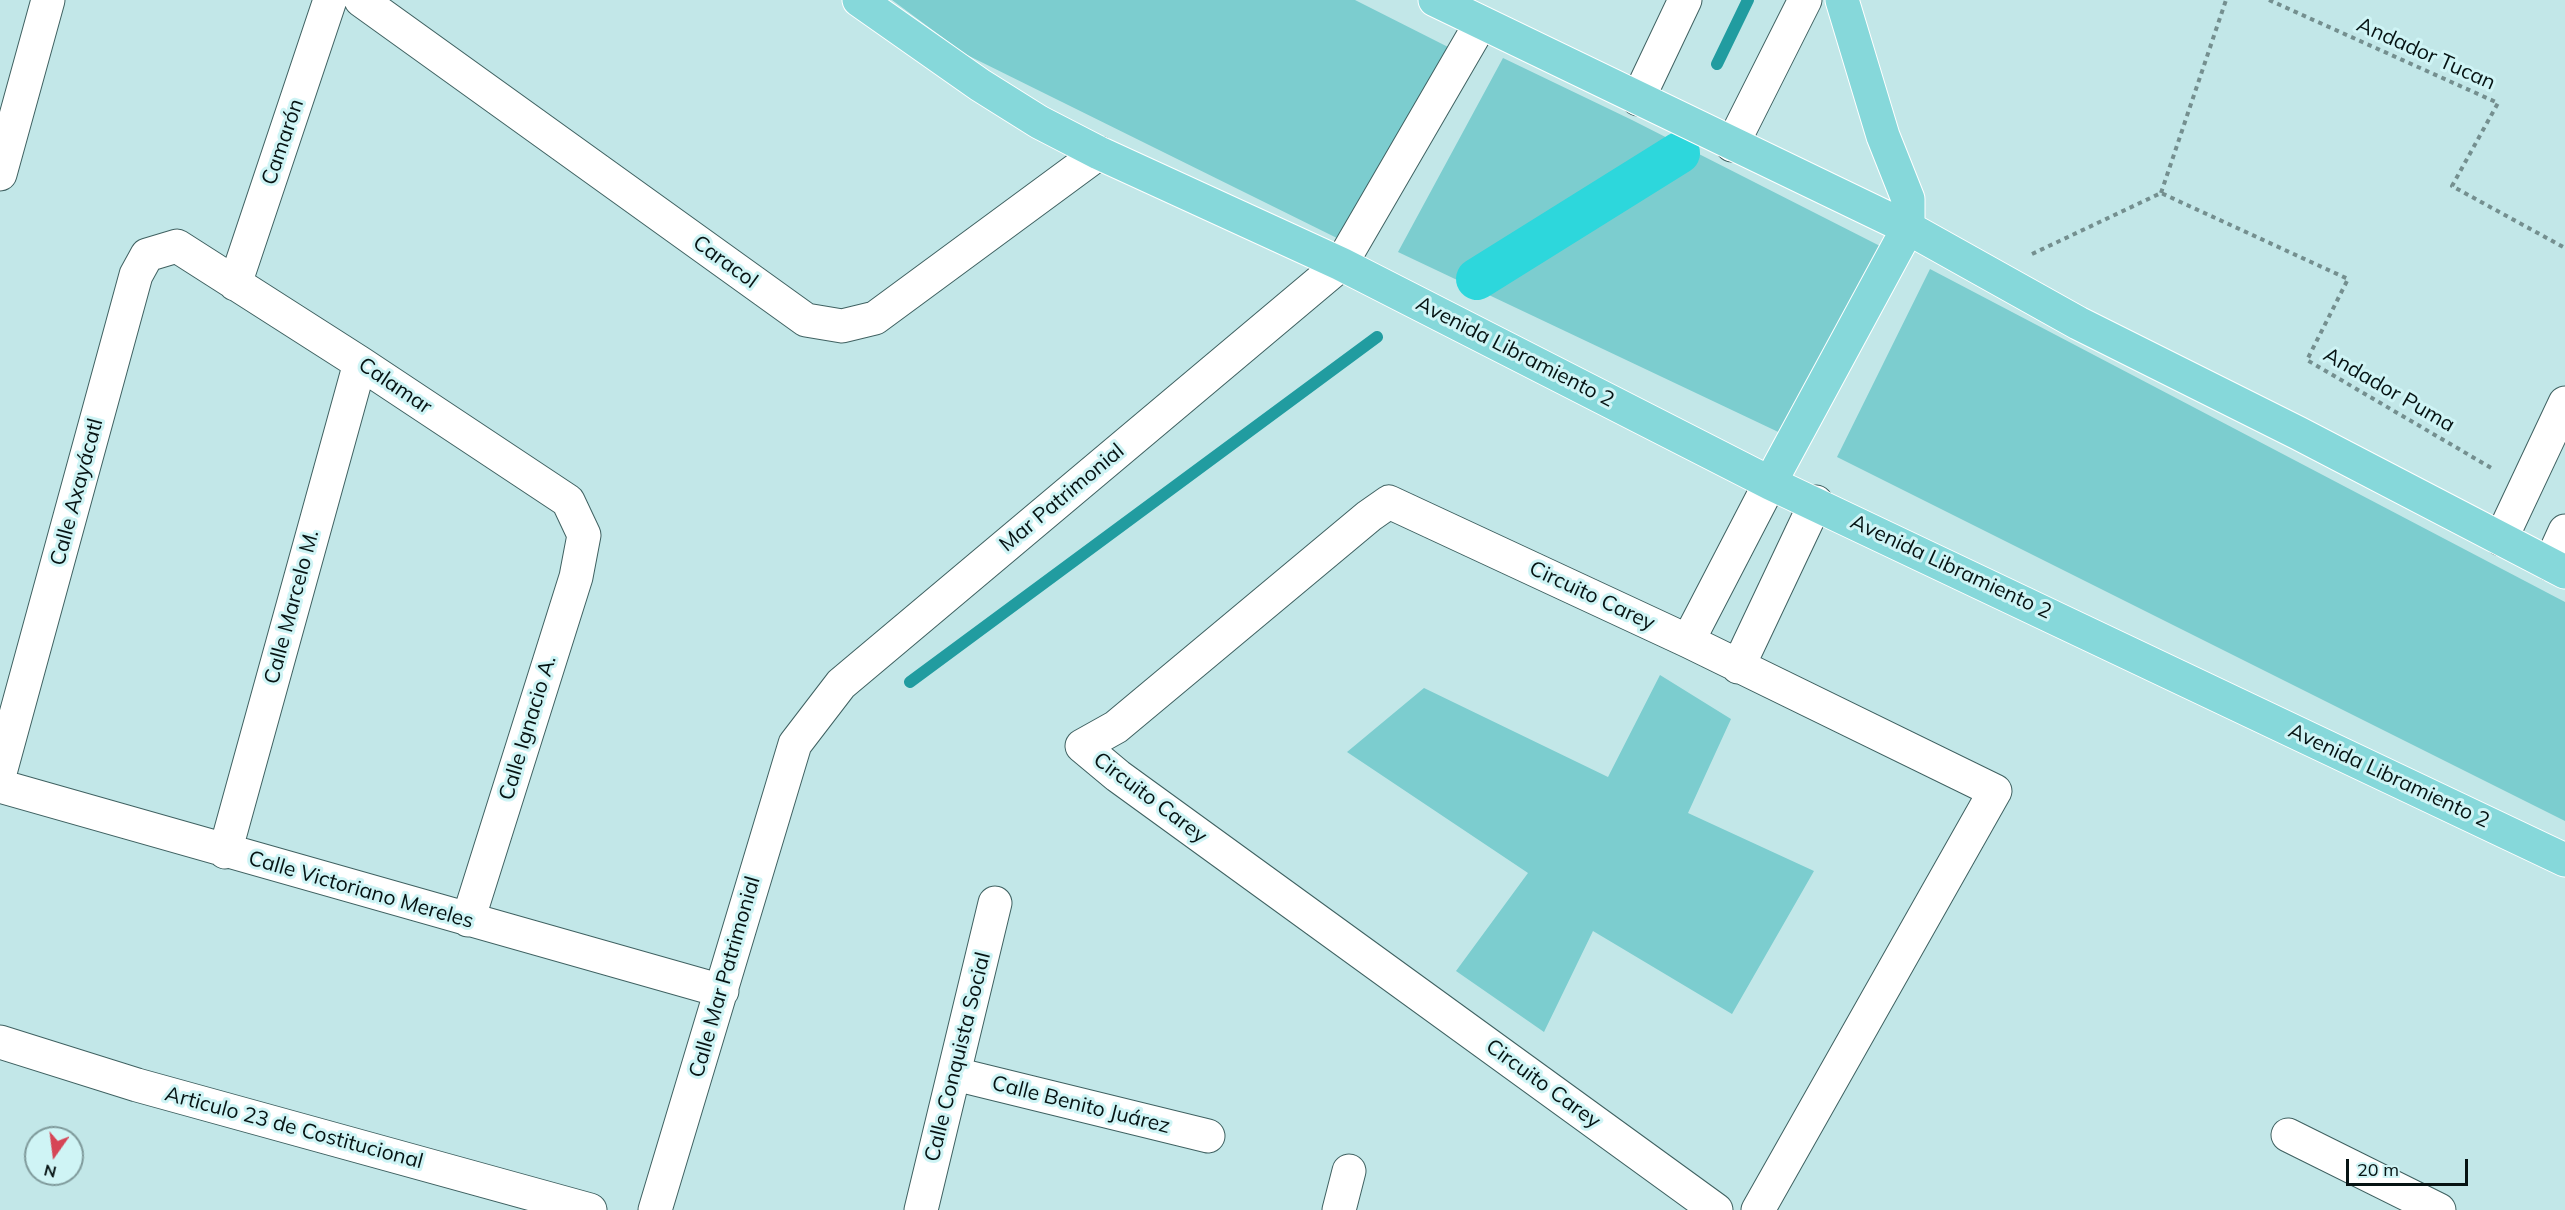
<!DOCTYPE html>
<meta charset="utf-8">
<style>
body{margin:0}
#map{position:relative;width:2565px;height:1210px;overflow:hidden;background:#c2e7e8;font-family:Mulish,sans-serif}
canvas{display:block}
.north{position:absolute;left:24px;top:1126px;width:60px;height:60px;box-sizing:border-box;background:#cff4f5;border:2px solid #7f9a9b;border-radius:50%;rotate:194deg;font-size:16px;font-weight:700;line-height:24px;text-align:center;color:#061313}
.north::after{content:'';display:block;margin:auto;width:21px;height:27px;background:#d64556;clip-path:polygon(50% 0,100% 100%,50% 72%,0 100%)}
.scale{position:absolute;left:2346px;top:1159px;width:122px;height:27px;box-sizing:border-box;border:3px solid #061313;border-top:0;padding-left:8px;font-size:18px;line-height:21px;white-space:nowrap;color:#061313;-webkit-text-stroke:4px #cff4f5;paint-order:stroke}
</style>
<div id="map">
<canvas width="2565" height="1210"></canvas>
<div class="north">N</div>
<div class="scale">20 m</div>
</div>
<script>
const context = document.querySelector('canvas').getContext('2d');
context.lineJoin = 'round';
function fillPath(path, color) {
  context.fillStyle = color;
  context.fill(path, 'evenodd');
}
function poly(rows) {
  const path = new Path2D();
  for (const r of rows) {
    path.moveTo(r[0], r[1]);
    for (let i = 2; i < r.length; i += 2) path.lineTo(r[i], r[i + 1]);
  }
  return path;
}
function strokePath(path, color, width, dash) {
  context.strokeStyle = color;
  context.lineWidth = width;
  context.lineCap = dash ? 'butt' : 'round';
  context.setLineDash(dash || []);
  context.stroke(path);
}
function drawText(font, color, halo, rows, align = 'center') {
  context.font = font + ' Mulish,sans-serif';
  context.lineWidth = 6;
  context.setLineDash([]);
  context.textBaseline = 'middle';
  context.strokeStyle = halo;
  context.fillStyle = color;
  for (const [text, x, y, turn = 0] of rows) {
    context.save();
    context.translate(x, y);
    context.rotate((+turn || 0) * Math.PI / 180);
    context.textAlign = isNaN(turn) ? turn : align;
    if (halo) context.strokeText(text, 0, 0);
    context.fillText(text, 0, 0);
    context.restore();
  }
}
const green = poly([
 [892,0,1355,0,1454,50,1347,243,965,54],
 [1503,58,1632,120,1880,246,1791,438,1398,252],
 [1930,269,2565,602,2565,821,1837,457],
 [1660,675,1731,719,1688,813,1814,871,1732,1014,1593,931,1544,1032,1456,971,1528,873,1347,752,1424,688,1608,777]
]);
const stream = poly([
 [1717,64,1748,0],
 [910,682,1377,337]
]);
const canal = poly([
 [1477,279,1679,153]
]);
const path = poly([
 [2269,0,2498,103,2452,186,2565,248],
 [2161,193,2226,0],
 [2032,254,2161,193,2348,279,2307,360,2493,469]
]);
const minor = poly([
 [361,0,806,320,842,326,875,318,1099,153],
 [1638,99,1685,0],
 [1732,145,1805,0],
 [0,174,48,0],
 [235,284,330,0],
 [2501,539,2565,403],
 [2550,564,2565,531],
 [1688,641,1770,483],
 [1738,667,1816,502],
 [0,773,136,275,147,255,177,246,360,363,568,501,584,535,576,577,468,920],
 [0,786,722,991],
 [225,852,360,363],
 [0,1042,137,1085,590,1210],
 [955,1074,1208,1136],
 [2288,1135,2439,1210],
 [655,1210,795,744,841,684,1341,264,1481,23],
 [921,1210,995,903],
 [1339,1210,1349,1171],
 [1716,1210,1118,776,1082,746,1116,727,1369,516,1389,502,1688,641,1995,791,1758,1210]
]);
const major = poly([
 [859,0,980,85,1039,122,1099,153,1341,264,1770,483,2565,860],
 [1435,0,1908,228,2078,323,2298,433,2565,572],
 [1770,483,1908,228,1908,199,1883,136,1842,0]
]);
const streetNames = [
 ["Andador Tucan",2426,54,24],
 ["Camarón",283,142,-71],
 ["Caracol",725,262,36],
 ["Avenida Libramiento 2",1515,352,27],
 ["Calamar",395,386,34],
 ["Andador Puma",2389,390,30],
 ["Calle Axayácatl",77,492,-75],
 ["Mar Patrimonial",1062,498,-40],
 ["Avenida Libramiento 2",1951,567,25],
 ["Circuito Carey",1592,596,25],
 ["Calle Marcelo M.",292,607,-75],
 ["Calle Ignacio A.",528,728,-73],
 ["Avenida Libramiento 2",2389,776,25],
 ["Circuito Carey",1150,798,37],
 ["Calle Victoriano Mereles",361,890,16],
 ["Calle Mar Patrimonial",725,977,-74],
 ["Calle Conquista Social",958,1057,-76],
 ["Circuito Carey",1543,1084,36],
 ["Calle Benito Juárez",1081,1105,14],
 ["Articulo 23 de Costitucional",294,1128,15]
];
fillPath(green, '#7ccdcf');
strokePath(stream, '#219ca0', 12);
strokePath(canal, '#2dd7dc', 42);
strokePath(minor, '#3f6161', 35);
strokePath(major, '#fff', 35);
strokePath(path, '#748f8f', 4, [4.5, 4.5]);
strokePath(minor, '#fff', 33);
strokePath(major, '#86d8da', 33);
drawText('21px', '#061313', '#cff4f5', streetNames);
</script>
